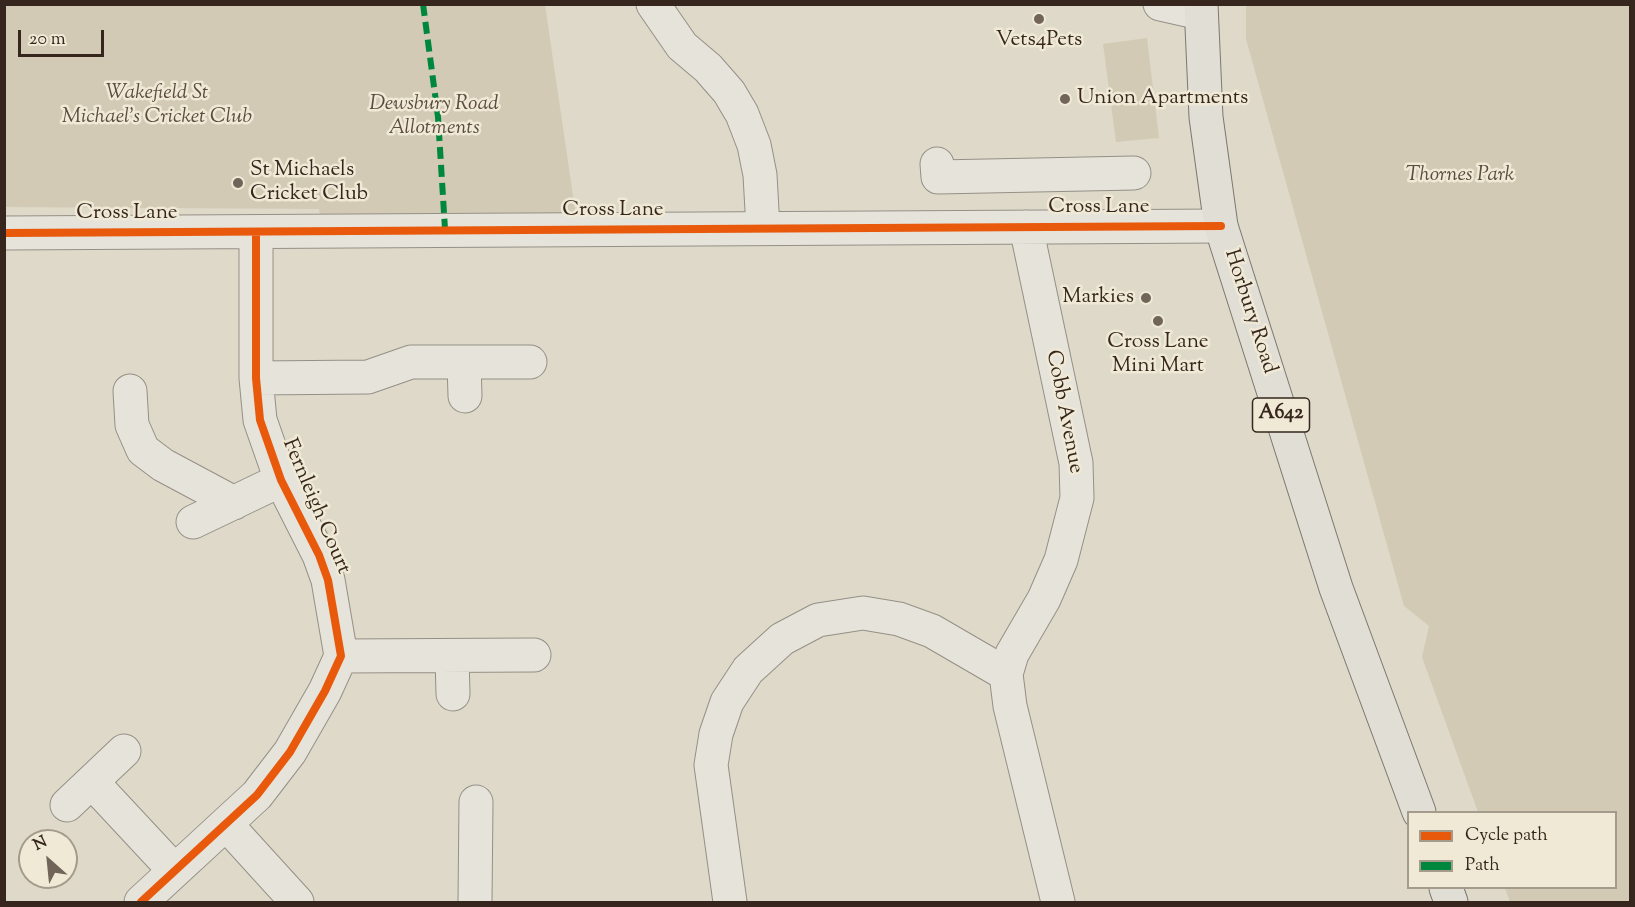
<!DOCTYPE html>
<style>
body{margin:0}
#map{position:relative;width:1635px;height:907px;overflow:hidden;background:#ded9c9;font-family:"Sorts Mill Goudy",serif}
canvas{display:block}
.frame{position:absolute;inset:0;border:6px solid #36261d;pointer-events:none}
.legend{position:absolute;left:1407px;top:811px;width:210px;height:78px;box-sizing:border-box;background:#efe9d6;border:2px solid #a59b8c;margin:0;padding:8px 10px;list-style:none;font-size:18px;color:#36261d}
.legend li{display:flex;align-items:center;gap:12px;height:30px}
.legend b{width:30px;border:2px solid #a59b8c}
.north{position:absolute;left:18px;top:829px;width:60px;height:60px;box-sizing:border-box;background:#efe9d6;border:2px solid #a59b8c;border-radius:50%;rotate:333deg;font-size:16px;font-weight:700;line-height:24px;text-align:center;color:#36261d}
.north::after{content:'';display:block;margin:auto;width:21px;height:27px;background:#716559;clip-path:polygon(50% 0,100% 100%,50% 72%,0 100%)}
.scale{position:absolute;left:18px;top:30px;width:86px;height:27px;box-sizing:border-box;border:3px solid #36261d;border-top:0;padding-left:8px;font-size:18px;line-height:21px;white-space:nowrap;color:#36261d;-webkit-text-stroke:4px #efe9d6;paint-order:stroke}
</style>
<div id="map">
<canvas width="1635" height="907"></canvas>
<div class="frame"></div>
<ul class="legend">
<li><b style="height:8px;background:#e8590c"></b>Cycle path</li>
<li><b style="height:8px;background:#00873e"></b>Path</li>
</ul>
<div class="north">N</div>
<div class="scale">20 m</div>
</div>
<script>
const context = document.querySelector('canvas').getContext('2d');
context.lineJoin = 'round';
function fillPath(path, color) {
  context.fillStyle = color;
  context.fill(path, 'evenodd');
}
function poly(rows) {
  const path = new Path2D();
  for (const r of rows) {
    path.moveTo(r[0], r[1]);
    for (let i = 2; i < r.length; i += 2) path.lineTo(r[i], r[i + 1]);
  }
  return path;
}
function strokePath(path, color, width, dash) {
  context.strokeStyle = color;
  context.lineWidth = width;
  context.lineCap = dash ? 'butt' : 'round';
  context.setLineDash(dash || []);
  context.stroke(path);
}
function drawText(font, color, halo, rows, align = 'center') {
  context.font = font + ' "Sorts Mill Goudy",serif';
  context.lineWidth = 5;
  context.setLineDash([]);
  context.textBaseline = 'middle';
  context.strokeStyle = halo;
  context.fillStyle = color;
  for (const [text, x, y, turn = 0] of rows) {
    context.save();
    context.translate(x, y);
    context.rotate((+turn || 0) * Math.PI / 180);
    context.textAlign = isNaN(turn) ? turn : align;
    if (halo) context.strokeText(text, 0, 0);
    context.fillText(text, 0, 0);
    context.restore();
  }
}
const green = poly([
 [4,5,545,5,578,230,322,231,319,209,5,207],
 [1246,5,1630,5,1630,902,1510,902,1505,888,1616,888,1616,812,1478,812,1422,657,1429,626,1404,606,1246,39],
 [1147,38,1159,138,1116,142,1103,44]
]);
const minor = poly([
 [653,4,682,46,708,68,729,92,742,114,754,145,760,175,763,228],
 [1160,4,1200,13],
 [937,164,938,177,1134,173],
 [1026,227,1076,463,1077,498,1061,560,1044,599,1012,654,1006,674,1010,706,1058,902],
 [4,233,1221,226],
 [464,362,465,396],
 [256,378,368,377,411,362,530,362],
 [130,391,132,425,143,450,163,465,234,503],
 [193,522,281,480],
 [341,656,534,655],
 [452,656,453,694],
 [92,782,174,870],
 [67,805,124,751],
 [226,824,297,902],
 [141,902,257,795,290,752,325,691,341,656,328,580,319,555,281,480,260,420,256,378,256,232],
 [475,902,476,802],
 [730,902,711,765,716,734,727,702,748,670,782,639,818,620,863,613,899,619,932,631,1006,674]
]);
const highway = poly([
 [1201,4,1206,117,1221,226,1336,588,1419,812],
 [1446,888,1451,902]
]);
const quiet = poly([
 [423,4,438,117,445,229]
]);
const cycleway = poly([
 [4,233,1221,226],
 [141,902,257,795,290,752,325,691,341,656,328,580,319,555,281,480,260,420,256,378,256,232]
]);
const markers = [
 [1039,19,6,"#716559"],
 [1065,99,6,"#716559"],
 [238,183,6,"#716559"],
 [1146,298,6,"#716559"],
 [1158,321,6,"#716559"]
];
const shields = [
 [1281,415,57]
];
const shieldNames = [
 ["A642",1281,415]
];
const poiNames = [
 ["Vets4Pets",1039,41],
 ["Union Apartments",1077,99,"left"],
 ["St Michaels",250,171,"left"],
 ["Cricket Club",250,195,"left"],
 ["Markies",1134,298,"right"],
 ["Cross Lane",1158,343],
 ["Mini Mart",1158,367]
];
const parkNames = [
 ["Wakefield St",157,94],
 ["Michael's Cricket Club",157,118],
 ["Dewsbury Road",434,105],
 ["Allotments",434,129],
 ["Thornes Park",1460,176]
];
const streetNames = [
 ["Cross Lane",1099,208],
 ["Cross Lane",613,211],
 ["Cross Lane",127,214],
 ["Horbury Road",1249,312,72],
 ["Cobb Avenue",1063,412,79],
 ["Fernleigh Court",315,507,67]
];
fillPath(green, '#d2cab5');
strokePath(minor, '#959086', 35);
strokePath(highway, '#7d786f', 35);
strokePath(minor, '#e6e3db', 33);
strokePath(highway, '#e1ded5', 33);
strokePath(quiet, '#00873e', 6, [12, 6]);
strokePath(cycleway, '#e8590c', 8);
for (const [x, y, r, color] of markers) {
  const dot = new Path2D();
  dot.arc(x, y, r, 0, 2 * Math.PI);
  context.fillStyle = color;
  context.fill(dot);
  strokePath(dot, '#efe9d6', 2);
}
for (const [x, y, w] of shields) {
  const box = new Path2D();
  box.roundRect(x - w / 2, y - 17, w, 34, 4.5);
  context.fillStyle = '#efe9d6';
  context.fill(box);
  strokePath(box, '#36261d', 1.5);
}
drawText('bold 20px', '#36261d', null, shieldNames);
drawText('21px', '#36261d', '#efe9d6', poiNames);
drawText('italic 21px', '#5b4c3f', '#efe9d6', parkNames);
drawText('21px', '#36261d', '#efe9d6', streetNames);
</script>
